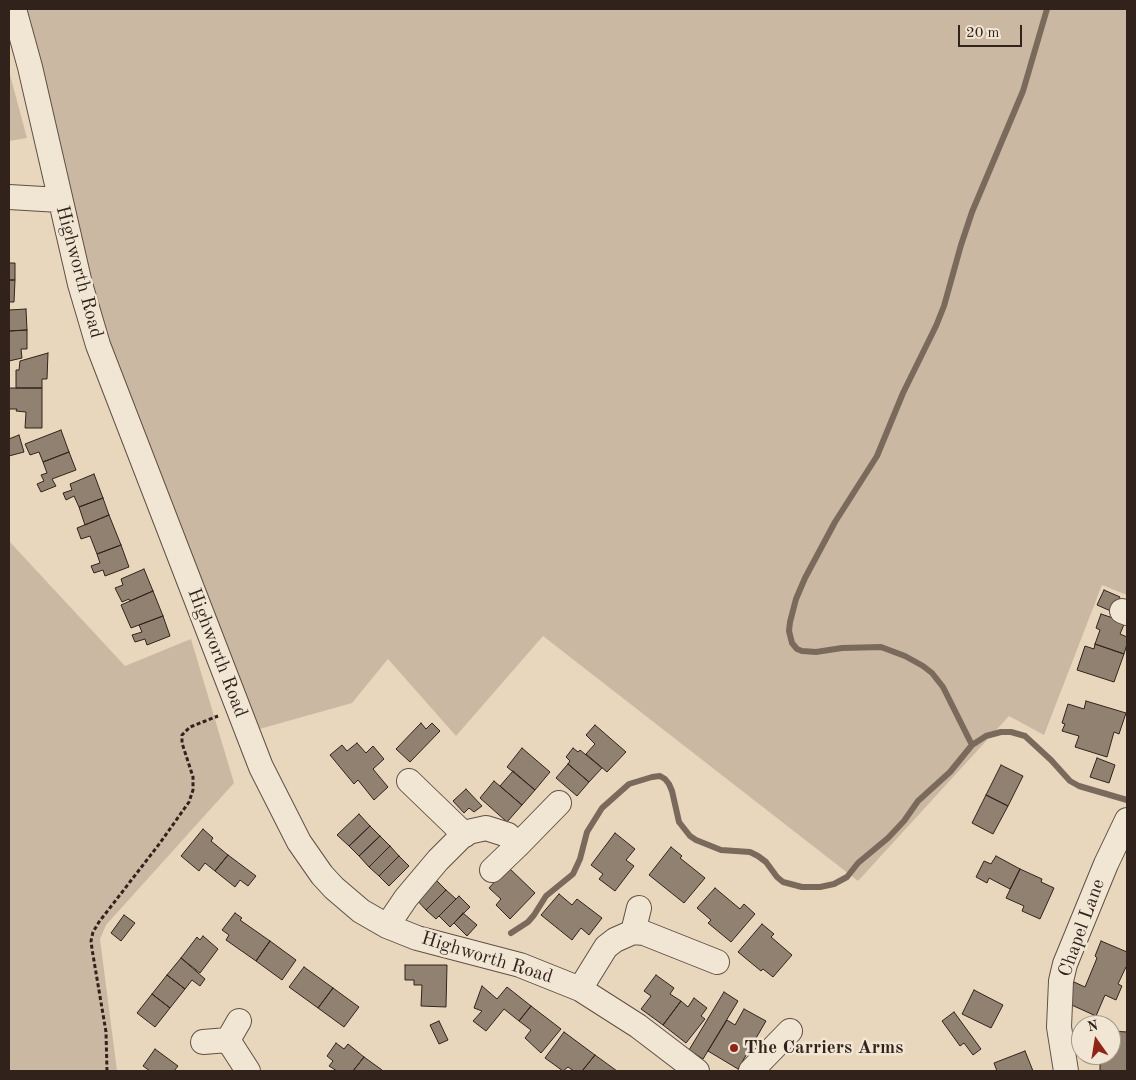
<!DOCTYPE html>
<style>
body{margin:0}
#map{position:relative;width:1136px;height:1080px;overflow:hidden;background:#e9d7bd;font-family:"Old Standard TT",serif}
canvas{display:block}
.frame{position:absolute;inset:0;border:10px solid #31231c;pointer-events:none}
.north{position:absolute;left:1071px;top:1015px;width:50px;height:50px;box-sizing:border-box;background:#f1e5d4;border:1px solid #a4978a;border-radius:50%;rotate:347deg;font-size:14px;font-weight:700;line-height:20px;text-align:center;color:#31231c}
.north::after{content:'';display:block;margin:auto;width:18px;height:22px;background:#8f2418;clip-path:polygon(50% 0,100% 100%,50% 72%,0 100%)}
.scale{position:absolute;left:958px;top:25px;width:64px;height:22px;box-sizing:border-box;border:2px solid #31231c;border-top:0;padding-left:6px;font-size:15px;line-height:18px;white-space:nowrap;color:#31231c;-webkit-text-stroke:4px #f1e5d4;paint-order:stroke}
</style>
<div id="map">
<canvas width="1136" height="1080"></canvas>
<div class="frame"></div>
<div class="north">N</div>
<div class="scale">20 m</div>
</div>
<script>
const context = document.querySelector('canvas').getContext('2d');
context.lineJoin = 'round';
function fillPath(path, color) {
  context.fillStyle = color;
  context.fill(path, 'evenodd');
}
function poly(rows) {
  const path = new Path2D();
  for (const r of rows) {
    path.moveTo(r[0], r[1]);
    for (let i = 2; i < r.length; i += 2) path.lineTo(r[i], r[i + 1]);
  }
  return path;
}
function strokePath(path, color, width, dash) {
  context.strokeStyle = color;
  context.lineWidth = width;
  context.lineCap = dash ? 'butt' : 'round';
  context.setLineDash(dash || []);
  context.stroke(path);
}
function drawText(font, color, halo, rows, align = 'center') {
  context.font = font + ' "Old Standard TT",serif';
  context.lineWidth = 5;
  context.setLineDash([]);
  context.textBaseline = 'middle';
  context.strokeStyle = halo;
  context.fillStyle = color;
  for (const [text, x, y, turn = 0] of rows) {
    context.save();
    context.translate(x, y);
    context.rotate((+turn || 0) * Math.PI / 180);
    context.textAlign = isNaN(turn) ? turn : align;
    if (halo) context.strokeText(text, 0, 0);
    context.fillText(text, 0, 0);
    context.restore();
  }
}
const green = poly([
 [27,9,1127,9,1127,595,1102,585,1044,735,1009,716,858,881,543,636,456,736,388,659,352,703,256,730,116,371,78,227],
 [9,71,27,138,9,141],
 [9,541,125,666,191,639,234,783,106,925,100,939,117,1071,9,1071]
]);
const stream = poly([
 [972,745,943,687,932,673,923,666,905,656,881,647,842,648,816,652,802,651,797,649,792,643,789,631,790,622,796,599,805,578,835,522,877,456,903,393,936,326,944,306,961,245,972,212,1023,91,1047,9],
 [511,933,528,922,534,915,546,896,573,874,580,859,587,832,602,808,629,784,652,777,660,776,665,779,669,784,672,791,679,822,690,836,696,840,721,850,750,852,758,856,766,862,777,877,783,882,802,887,820,887,834,884,847,877,858,863,888,838,904,821,918,801,950,772,972,745,986,736,1001,732,1011,732,1025,736,1051,760,1070,781,1079,786,1127,800]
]);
const building = poly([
 [9,263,15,263,15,280,9,280,9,263],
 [9,280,15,280,14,302,9,302,9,280],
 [26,309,27,330,9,331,9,310,26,309],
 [27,330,27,349,21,349,22,358,9,361,9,331,27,330],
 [48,353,47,379,42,379,42,388,16,388,16,370,19,370,20,361,48,353],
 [9,388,42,388,42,428,25,428,26,412,16,411,17,409,9,409,9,388],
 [61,430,69,452,43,462,39,452,30,455,25,444,61,430],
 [19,435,24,452,9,456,9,439,19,435],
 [69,452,76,470,52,479,56,486,41,492,37,484,44,481,41,475,47,473,43,462,69,452],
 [94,474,103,498,79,507,74,496,66,500,63,493,72,490,70,484,94,474],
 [103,498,109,515,85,525,79,507,103,498],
 [109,515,121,545,97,554,90,536,81,539,77,528,109,515],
 [121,545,129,567,105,576,103,570,94,573,91,566,100,563,97,554,121,545],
 [144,569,153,591,130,601,129,599,122,602,115,588,123,585,121,579,144,569],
 [1104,590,1120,597,1113,612,1097,605,1104,590],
 [153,591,163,616,131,628,121,605,153,591],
 [1101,614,1125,622,1120,634,1127,637,1127,644,1124,654,1095,644,1100,630,1096,628,1101,614],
 [163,616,170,636,147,645,145,639,135,642,132,635,142,632,139,625,163,616],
 [1095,644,1124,654,1114,682,1077,670,1085,646,1094,649,1095,644],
 [1086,701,1126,713,1119,734,1114,732,1107,757,1075,747,1079,736,1062,731,1065,724,1062,723,1068,704,1084,709,1086,701],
 [421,723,426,729,432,723,440,731,410,762,396,749,421,723],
 [595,725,626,752,607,772,586,754,595,744,586,735,595,725],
 [357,743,366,753,373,746,384,759,373,769,388,787,374,800,358,780,354,784,330,755,342,745,347,751,357,743],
 [522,748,550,772,535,790,507,767,522,748],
 [573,748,578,752,580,750,602,768,589,782,568,764,570,761,566,757,573,748],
 [1097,758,1115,765,1109,783,1090,777,1097,758],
 [568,764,589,782,577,796,556,778,568,764],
 [1001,765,1023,776,1008,806,986,795,1001,765],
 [513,771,535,790,522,805,500,786,513,771],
 [494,781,522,805,507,822,480,798,494,781],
 [466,789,482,806,474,812,469,808,464,813,453,801,466,789],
 [986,795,1008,806,993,834,972,823,986,795],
 [359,814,370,826,349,846,337,835,359,814],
 [370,826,380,836,359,856,349,846,370,826],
 [203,829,213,838,211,841,228,855,215,871,205,863,199,871,181,856,203,829],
 [615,833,635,849,626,860,634,866,615,891,599,879,603,874,591,865,615,833],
 [380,836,390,846,369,867,359,856,380,836],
 [390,846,399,856,379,876,369,867,390,846],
 [671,847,682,856,680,858,705,878,684,903,649,875,671,847],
 [228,855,256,876,248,886,240,880,235,887,215,871,228,855],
 [399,856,409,866,389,886,379,876,399,856],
 [996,856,1020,869,1010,889,989,878,987,883,976,877,984,861,991,864,996,856],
 [508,867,535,893,510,919,496,905,501,899,489,888,508,867],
 [1020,869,1042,879,1041,882,1054,888,1040,919,1022,911,1024,906,1006,898,1020,869],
 [435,879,446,890,426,910,416,899,435,879],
 [715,888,740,909,744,904,755,914,731,942,708,923,711,920,697,908,715,888],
 [446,890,456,899,436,919,426,910,446,890],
 [559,894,572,905,577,899,602,918,589,935,581,928,572,940,541,915,559,894],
 [459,896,470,907,450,927,439,916,459,896],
 [235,913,242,918,240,920,270,941,256,961,226,940,229,935,222,930,235,913],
 [463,913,477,925,467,936,454,923,463,913],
 [124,915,135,923,121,941,111,933,124,915],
 [762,924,774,934,771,937,792,955,773,977,763,969,761,971,738,952,762,924],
 [203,936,218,949,200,973,181,958,197,937,200,940,203,936],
 [270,941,296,960,282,980,256,961,270,941],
 [1101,941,1127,952,1127,967,1126,967,1118,984,1122,986,1116,1000,1105,995,1096,1016,1065,1002,1074,982,1085,987,1097,958,1095,956,1101,941],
 [181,958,205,979,200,986,192,980,185,989,167,975,181,958],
 [405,965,447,965,446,1007,421,1006,422,985,414,985,414,980,405,980,405,965],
 [304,967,333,988,318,1008,289,987,304,967],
 [167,975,185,989,170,1008,152,994,167,975],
 [656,975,674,988,670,994,681,1001,663,1025,641,1009,651,996,644,991,656,975],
 [482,986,497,999,507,987,531,1006,519,1021,504,1009,486,1031,473,1021,482,1011,474,1008,482,986],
 [333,988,359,1007,344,1027,318,1008,333,988],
 [974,990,1003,1005,991,1028,962,1014,974,990],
 [724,992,738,1001,703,1059,689,1050,724,992],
 [152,994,170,1008,155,1027,137,1013,152,994],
 [694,998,707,1008,701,1016,705,1019,686,1043,663,1025,681,1001,688,1007,694,998],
 [531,1006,561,1029,541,1053,525,1038,531,1030,519,1021,531,1006],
 [744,1009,766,1021,738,1069,708,1051,727,1020,735,1025,744,1009],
 [954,1012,981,1049,973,1055,964,1043,960,1046,942,1021,954,1012],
 [439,1021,448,1040,439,1044,430,1025,439,1021],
 [1111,1031,1127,1032,1127,1071,1100,1071,1100,1058,1105,1058,1105,1055,1111,1055,1111,1031],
 [564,1032,595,1055,582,1071,574,1071,568,1067,563,1071,545,1058,564,1032],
 [336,1043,344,1049,348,1044,364,1057,353,1071,337,1071,329,1066,333,1061,327,1056,336,1043],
 [155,1049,178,1066,174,1071,150,1071,143,1066,155,1049],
 [1025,1051,1033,1071,997,1071,994,1063,1025,1051],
 [595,1055,617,1071,585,1071,583,1070,595,1055],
 [364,1057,382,1070,381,1071,353,1071,364,1057]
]);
const path = poly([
 [107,1071,106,1032,92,949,91,941,93,932,99,922,160,843,189,802,193,790,193,777,182,743,182,735,190,727,218,716]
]);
const minor = poly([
 [14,9,30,67,80,284,98,345,261,767,299,842,322,875,334,888,361,911,387,926,417,938,520,965,580,989,638,1026,697,1071],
 [9,197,60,200],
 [1122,611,1127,613],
 [409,781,465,835],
 [492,870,518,845],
 [387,926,406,898,438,860,460,838,468,832,486,828,508,835,518,845,559,803],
 [633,932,639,908],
 [580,989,606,947,615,940,633,932,644,933,717,962],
 [228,1040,239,1021],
 [203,1042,228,1040,248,1071],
 [751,1071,790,1031],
 [1066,1071,1059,1027,1061,981,1065,964,1106,864,1127,820]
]);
const markers = [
 [734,1048,5,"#8f2418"]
];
const streetNames = [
 ["Highworth Road",79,272,75],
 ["Highworth Road",217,653,69],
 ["Chapel Lane",1082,928,-70],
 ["Highworth Road",487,958,17]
];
const poiNames = [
 ["The Carriers Arms",744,1048]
];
fillPath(green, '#cab8a2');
strokePath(stream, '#7a6a5c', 6);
fillPath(building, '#918170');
strokePath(building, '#31231c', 1);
strokePath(minor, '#5f5044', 26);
strokePath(path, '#31231c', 3, [4, 2.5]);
strokePath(minor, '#f1e5d4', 24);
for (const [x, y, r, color] of markers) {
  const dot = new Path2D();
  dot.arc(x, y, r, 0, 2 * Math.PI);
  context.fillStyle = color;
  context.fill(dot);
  strokePath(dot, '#f1e5d4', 2);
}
drawText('19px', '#31231c', '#f1e5d4', streetNames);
drawText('bold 19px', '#31231c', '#f1e5d4', poiNames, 'left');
</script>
